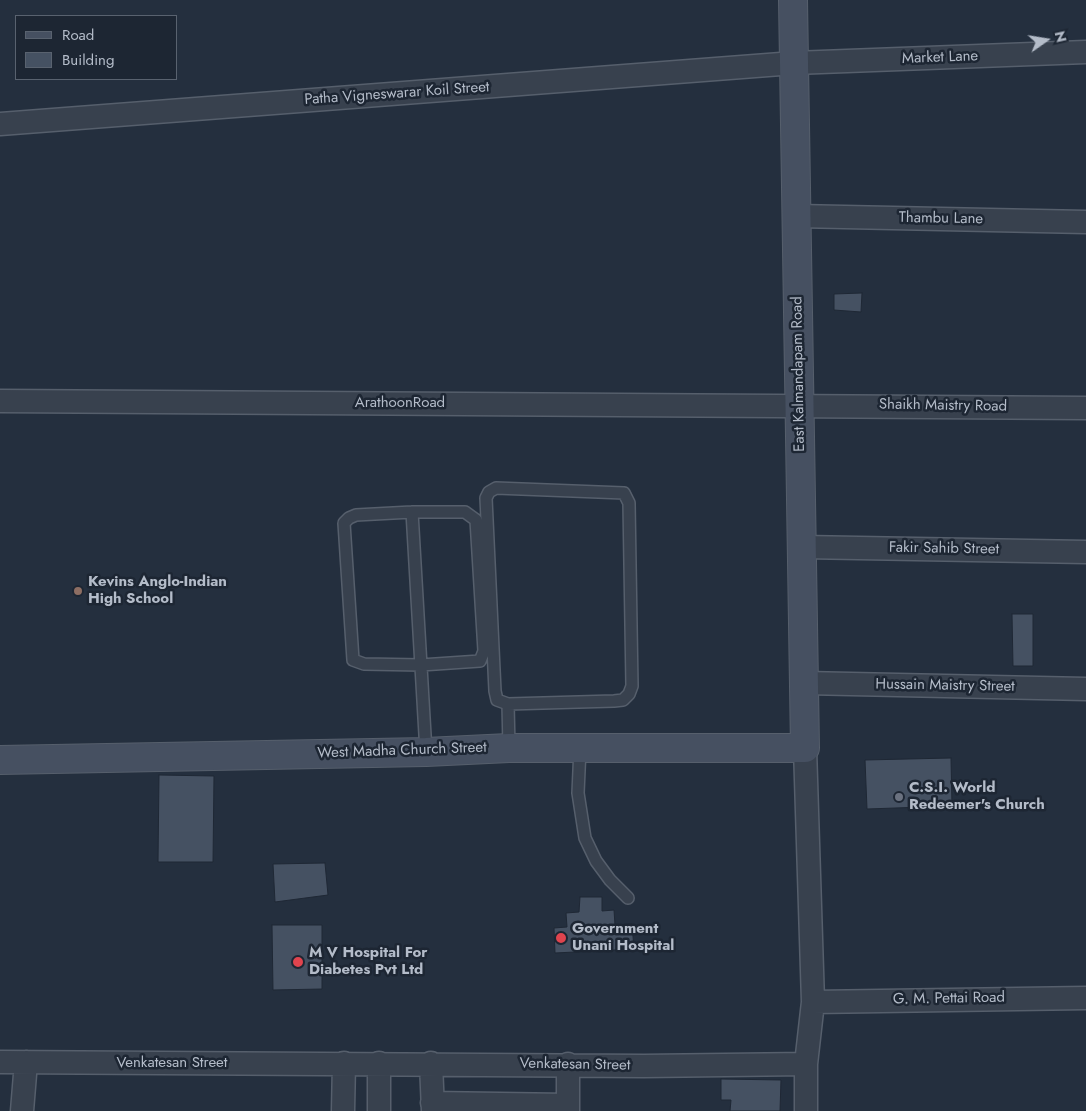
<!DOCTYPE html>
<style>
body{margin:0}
#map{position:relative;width:1086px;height:1111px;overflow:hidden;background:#242f3e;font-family:Jost,sans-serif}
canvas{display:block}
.legend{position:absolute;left:15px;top:15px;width:162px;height:65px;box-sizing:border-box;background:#1d2633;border:1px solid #59626f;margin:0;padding:6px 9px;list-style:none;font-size:15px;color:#b4bcc9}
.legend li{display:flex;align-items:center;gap:10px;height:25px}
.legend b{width:25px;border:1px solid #59626f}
.north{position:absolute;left:1021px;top:15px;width:50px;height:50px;-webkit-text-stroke:4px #1d2633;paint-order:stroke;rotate:77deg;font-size:14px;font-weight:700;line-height:20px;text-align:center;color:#b4bcc9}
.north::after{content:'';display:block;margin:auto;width:18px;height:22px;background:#b4bcc9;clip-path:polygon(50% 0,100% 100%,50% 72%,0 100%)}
</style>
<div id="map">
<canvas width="1086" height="1111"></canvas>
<ul class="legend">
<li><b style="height:6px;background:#465061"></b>Road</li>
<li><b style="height:14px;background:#455162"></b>Building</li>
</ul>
<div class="north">N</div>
</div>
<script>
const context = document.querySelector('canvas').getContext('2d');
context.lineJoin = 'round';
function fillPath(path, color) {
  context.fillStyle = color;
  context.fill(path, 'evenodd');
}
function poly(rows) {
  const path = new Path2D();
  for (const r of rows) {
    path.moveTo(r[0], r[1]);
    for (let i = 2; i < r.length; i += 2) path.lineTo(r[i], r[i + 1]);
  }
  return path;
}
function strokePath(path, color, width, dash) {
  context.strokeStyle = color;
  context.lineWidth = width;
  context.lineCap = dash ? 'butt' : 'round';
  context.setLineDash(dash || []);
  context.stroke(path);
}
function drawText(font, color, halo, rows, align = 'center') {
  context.font = font + ' Jost,sans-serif';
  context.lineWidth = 5;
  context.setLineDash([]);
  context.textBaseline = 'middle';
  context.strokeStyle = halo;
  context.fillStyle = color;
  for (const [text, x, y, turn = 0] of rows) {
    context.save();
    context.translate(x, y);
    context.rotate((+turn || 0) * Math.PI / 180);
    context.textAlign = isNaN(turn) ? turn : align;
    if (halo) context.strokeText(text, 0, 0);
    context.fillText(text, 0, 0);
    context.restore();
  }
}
const building = poly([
 [862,293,861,312,834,310,834,294,862,293],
 [1012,614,1033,614,1033,666,1013,666,1012,614],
 [951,758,952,806,867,809,865,760,951,758],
 [159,775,214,776,213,862,158,862,159,775],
 [325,863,328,895,275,902,273,864,325,863],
 [580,897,602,897,602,911,614,910,615,925,632,924,634,949,555,953,554,928,567,927,566,913,579,912,580,897],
 [272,925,322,925,322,989,273,990,272,925],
 [721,1079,781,1080,780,1111,730,1111,731,1100,721,1100,721,1079]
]);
const service = poly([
 [412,512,465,512,476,520,484,651,480,661,421,665,364,664,353,660,344,523,349,518,356,515,412,512],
 [412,512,426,752],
 [508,704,614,701,623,700,629,694,632,686,629,503,624,493,496,488,489,492,486,498,495,691,497,700,508,704,509,748],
 [580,748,578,793,585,838,596,861,610,880,628,898]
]);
const minor = poly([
 [0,124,794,63,1086,52],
 [796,216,1086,222],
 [0,401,1086,408],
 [802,547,1086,552],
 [804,683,1086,689],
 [805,748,813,1002,806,1064,806,1111],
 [813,1002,1086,998],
 [0,1062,644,1066,806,1064],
 [379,1063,379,1111],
 [431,1063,433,1111],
 [432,1103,568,1105],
 [22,1111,26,1062],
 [343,1111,344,1063],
 [568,1111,568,1064]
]);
const secondary = poly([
 [0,760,426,752,509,748,805,748,793,0]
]);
const markers = [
 [78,591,5,"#8d6e63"],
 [899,797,5,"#6b7280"],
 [561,938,6,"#e0444e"],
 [298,962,6,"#e0444e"]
];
const streetNames = [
 ["Market Lane",940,58,-2],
 ["Patha Vigneswarar Koil Street",397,94,-4],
 ["Thambu Lane",941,219,1],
 ["East Kalmandapam Road",799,374,-91],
 ["ArathoonRoad",400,403],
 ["Shaikh Maistry Road",943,406,1],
 ["Fakir Sahib Street",944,549,1],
 ["Hussain Maistry Street",945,686,1],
 ["West Madha Church Street",402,751,-2],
 ["G. M. Pettai Road",949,999,-1],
 ["Venkatesan Street",172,1063],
 ["Venkatesan Street",575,1065,1]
];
const poiNames = [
 ["Kevins Anglo-Indian",88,582],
 ["High School",88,599],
 ["C.S.I. World",909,788],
 ["Redeemer's Church",909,805],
 ["Government",572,929],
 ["Unani Hospital",572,946],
 ["M V Hospital For",309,953],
 ["Diabetes Pvt Ltd",309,970]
];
fillPath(building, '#455162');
strokePath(building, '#1f2835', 1);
strokePath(service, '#565f6c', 14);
strokePath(minor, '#565f6c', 25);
strokePath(secondary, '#565f6c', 30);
strokePath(service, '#38414e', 11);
strokePath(minor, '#38414e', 22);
strokePath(secondary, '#465061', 28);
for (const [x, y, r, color] of markers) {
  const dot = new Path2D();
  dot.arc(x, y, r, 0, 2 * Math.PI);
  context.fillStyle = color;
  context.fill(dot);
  strokePath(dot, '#1d2633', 2);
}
drawText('15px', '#b4bcc9', '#1d2633', streetNames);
drawText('bold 15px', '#b4bcc9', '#1d2633', poiNames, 'left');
</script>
